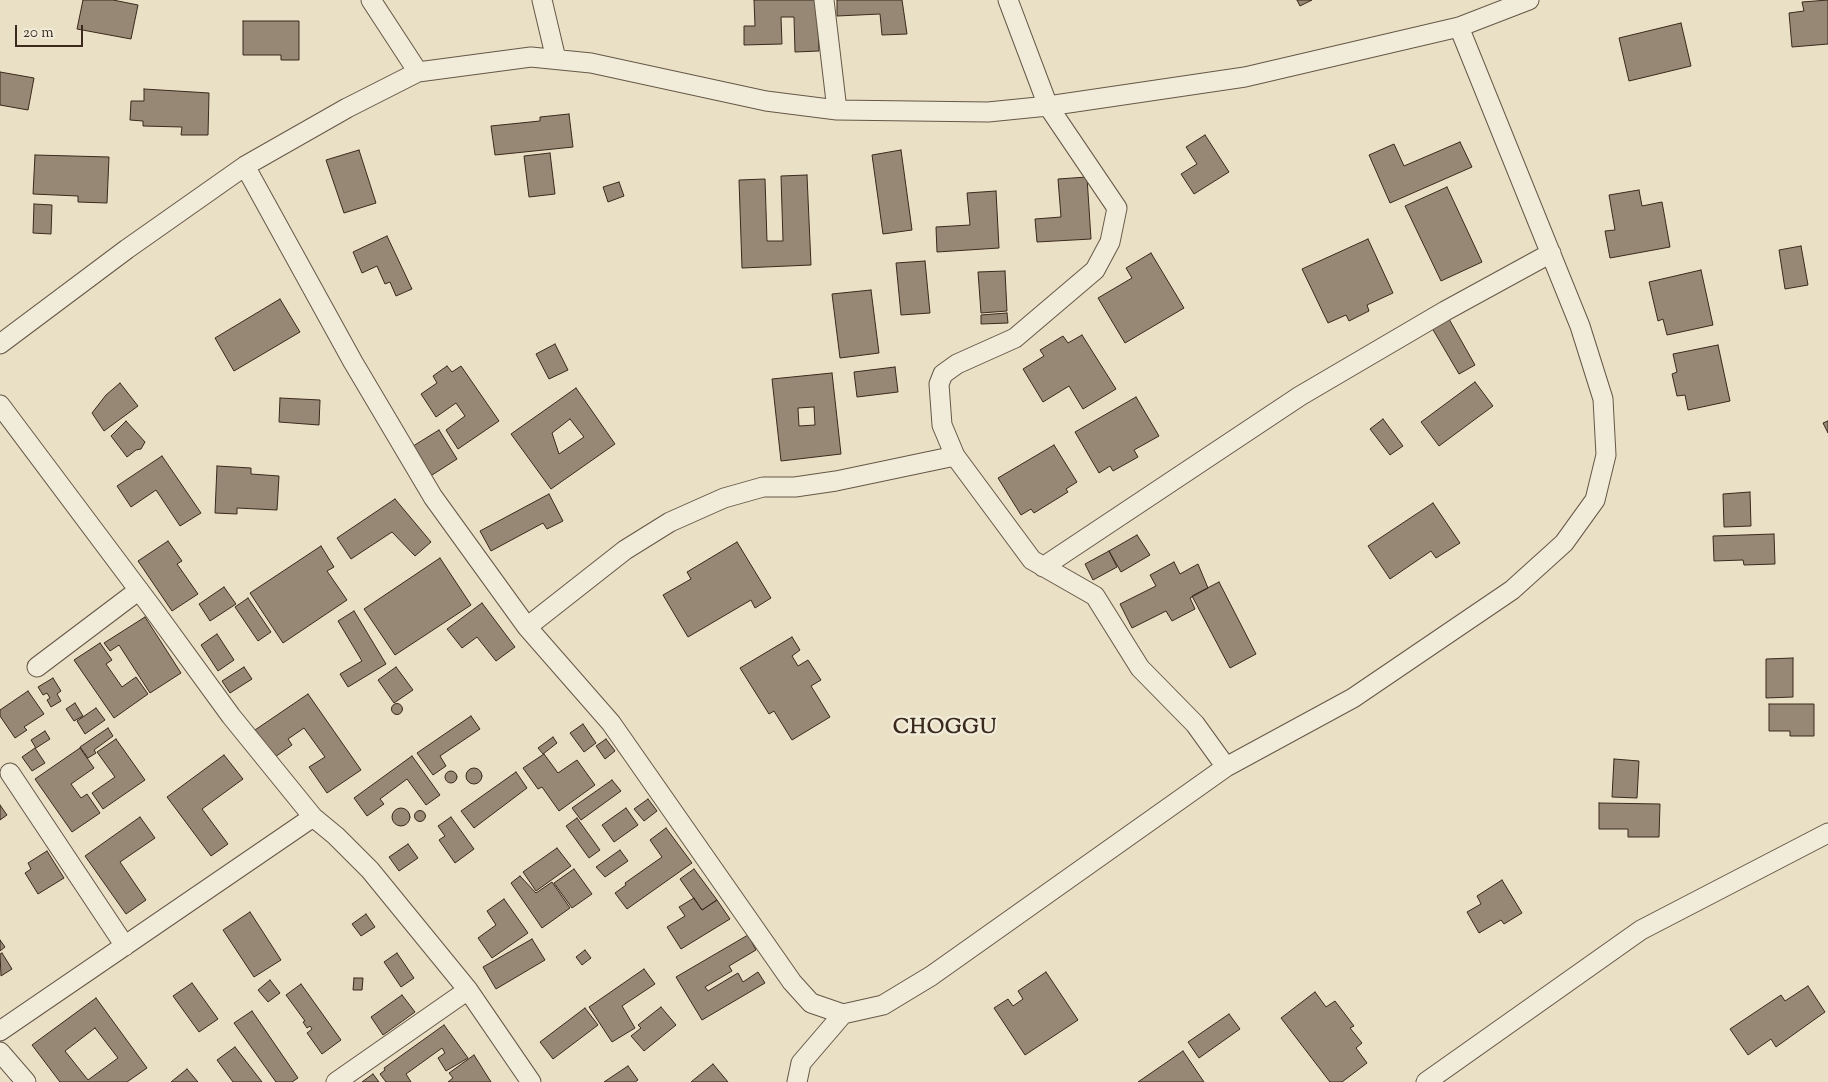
<!DOCTYPE html>
<style>
body{margin:0}
#map{position:relative;width:1828px;height:1082px;overflow:hidden;background:#eae0c5;font-family:"Sorts Mill Goudy",serif}
canvas{display:block}
.scale{position:absolute;left:15px;top:25px;width:68px;height:22px;box-sizing:border-box;border:2px solid #3a291c;border-top:0;padding-left:6px;font-size:15px;line-height:18px;white-space:nowrap;color:#3a291c;-webkit-text-stroke:4px #f1ebd9;paint-order:stroke}
</style>
<div id="map">
<canvas width="1828" height="1082"></canvas>
<div class="scale">20 m</div>
</div>
<script>
const context = document.querySelector('canvas').getContext('2d');
context.lineJoin = 'round';
function fillPath(path, color) {
  context.fillStyle = color;
  context.fill(path, 'evenodd');
}
function poly(rows) {
  const path = new Path2D();
  for (const r of rows) {
    if (r.length === 3) {
      path.moveTo(r[0] + r[2], r[1]);
      path.arc(r[0], r[1], r[2], 0, 2 * Math.PI);
      continue;
    }
    path.moveTo(r[0], r[1]);
    for (let i = 2; i < r.length; i += 2) path.lineTo(r[i], r[i + 1]);
  }
  return path;
}
function strokePath(path, color, width, dash) {
  context.strokeStyle = color;
  context.lineWidth = width;
  context.lineCap = dash ? 'butt' : 'round';
  context.setLineDash(dash || []);
  context.stroke(path);
}
function drawText(font, color, halo, rows, align = 'center') {
  context.font = font + ' "Sorts Mill Goudy",serif';
  context.lineWidth = 4.5;
  context.setLineDash([]);
  context.textBaseline = 'middle';
  context.strokeStyle = halo;
  context.fillStyle = color;
  for (const [text, x, y, turn = 0] of rows) {
    context.save();
    context.translate(x, y);
    context.rotate((+turn || 0) * Math.PI / 180);
    context.textAlign = isNaN(turn) ? turn : align;
    if (halo) context.strokeText(text, 0, 0);
    context.fillText(text, 0, 0);
    context.restore();
  }
}
const building = poly([
 [83,0,113,0,138,5,131,39,77,29,83,0],
 [754,0,817,0,819,51,795,52,794,17,781,17,782,44,744,45,744,26,755,26,754,0],
 [837,0,902,0,907,34,882,35,880,14,837,16,837,0],
 [1297,0,1312,0,1300,6,1297,0],
 [1828,0,1828,44,1792,47,1789,13,1804,11,1802,2,1828,0],
 [243,21,299,21,299,60,281,60,281,55,243,55,243,21],
 [1681,23,1691,66,1629,81,1619,38,1681,23],
 [0,72,34,78,28,110,0,105,0,72],
 [144,89,209,93,208,135,181,135,182,127,143,126,143,121,130,120,131,101,144,101,144,89],
 [569,114,573,147,495,155,491,126,540,121,540,117,569,114],
 [1205,135,1229,172,1194,194,1181,174,1197,164,1186,147,1205,135],
 [1460,142,1472,167,1390,203,1369,155,1394,144,1404,166,1460,142],
 [359,150,376,203,344,213,326,160,359,150],
 [901,150,912,230,883,234,872,155,901,150],
 [550,153,555,194,529,197,524,156,550,153],
 [35,155,109,157,107,203,78,202,78,196,33,194,35,155],
 [807,175,811,265,742,268,739,180,765,179,767,241,783,241,781,176,807,175],
 [1087,177,1091,239,1037,242,1035,219,1061,217,1058,179,1087,177],
 [619,182,624,196,608,202,603,187,619,182],
 [1447,187,1482,262,1441,281,1405,206,1447,187],
 [1639,190,1642,206,1662,202,1670,247,1610,258,1605,231,1615,230,1609,195,1639,190],
 [996,191,999,248,937,252,936,227,970,225,967,193,996,191],
 [34,204,52,205,51,234,33,233,34,204],
 [387,236,412,289,396,296,390,282,385,284,377,266,362,273,353,252,387,236],
 [1368,239,1393,293,1367,305,1369,311,1349,321,1346,315,1328,323,1302,269,1368,239],
 [1801,246,1808,285,1785,289,1779,250,1801,246],
 [1151,253,1184,308,1125,343,1098,298,1132,278,1126,268,1151,253],
 [925,261,930,313,901,315,896,263,925,261],
 [1701,270,1713,325,1667,335,1663,319,1658,321,1649,282,1701,270],
 [1005,271,1007,311,981,313,978,272,1005,271],
 [871,290,879,353,840,358,832,294,871,290],
 [280,299,300,332,234,371,215,338,280,299],
 [1007,313,1008,323,981,324,981,315,1007,313],
 [1449,319,1475,365,1459,374,1432,328,1449,319],
 [1082,335,1116,389,1083,409,1069,386,1043,402,1023,369,1044,356,1040,350,1063,336,1068,343,1082,335],
 [555,344,568,370,549,379,536,354,555,344],
 [1718,345,1730,401,1688,410,1685,395,1677,396,1672,374,1677,372,1673,354,1718,345],
 [447,366,452,372,461,366,499,421,458,449,446,430,465,416,456,403,436,417,421,394,437,383,433,376,447,366],
 [895,367,898,392,857,397,854,372,895,367],
 [832,373,841,454,781,461,772,379,832,373],
 [814,407,815,425,799,426,798,408,814,407],
 [1475,382,1493,406,1439,446,1421,422,1475,382],
 [120,383,138,406,104,431,92,413,106,395,120,383],
 [576,388,615,444,551,489,511,434,576,388],
 [570,419,584,437,559,454,552,433,570,419],
 [1136,397,1159,436,1134,450,1138,457,1113,471,1110,466,1099,473,1075,432,1136,397],
 [280,398,320,400,319,425,279,422,280,398],
 [1383,419,1403,446,1390,455,1370,429,1383,419],
 [126,421,145,442,141,449,136,450,127,457,111,436,126,421],
 [1828,421,1828,433,1823,423,1828,421],
 [439,430,457,459,429,477,410,448,439,430],
 [1054,445,1077,482,1066,489,1068,492,1034,513,1031,509,1021,515,998,478,1054,445],
 [162,456,201,513,180,526,156,490,131,507,117,486,162,456],
 [217,466,251,468,251,474,279,476,277,510,237,508,237,514,215,513,217,466],
 [1750,492,1751,526,1724,527,1723,494,1750,492],
 [549,494,563,521,547,529,543,523,491,551,480,531,549,494],
 [395,499,431,542,415,556,392,532,351,559,337,538,395,499],
 [1433,503,1460,543,1436,558,1431,551,1390,579,1368,546,1433,503],
 [1774,534,1775,564,1744,565,1743,560,1714,561,1713,536,1774,534],
 [1137,535,1150,555,1121,572,1109,551,1137,535],
 [168,541,182,561,177,564,198,594,172,611,138,561,168,541],
 [737,542,771,598,755,608,751,600,688,637,663,595,691,579,687,572,737,542],
 [321,546,334,567,327,571,347,600,283,643,250,593,321,546],
 [1109,551,1117,567,1093,580,1085,564,1109,551],
 [440,558,471,605,395,655,364,609,440,558],
 [1174,562,1180,574,1198,564,1208,588,1190,598,1195,609,1172,621,1166,611,1132,628,1120,604,1156,586,1150,575,1174,562],
 [1219,582,1256,654,1230,668,1192,596,1219,582],
 [224,587,236,604,210,621,199,604,224,587],
 [248,598,271,632,258,641,235,607,248,598],
 [482,603,515,647,496,661,477,637,462,648,447,629,482,603],
 [354,611,386,664,348,687,340,674,362,661,338,621,354,611],
 [145,617,181,673,150,693,119,645,110,651,104,643,145,617],
 [217,634,234,660,218,671,201,645,217,634],
 [792,637,800,650,792,656,798,666,808,660,821,680,811,686,830,717,792,740,774,711,769,714,740,668,792,637],
 [100,643,112,660,106,664,122,687,136,677,148,694,114,718,74,660,100,643],
 [1793,658,1793,697,1766,698,1766,659,1793,658],
 [244,667,252,679,230,693,222,681,244,667],
 [396,667,413,690,394,703,378,680,396,667],
 [53,678,61,691,57,694,61,701,51,707,47,700,50,698,47,693,43,695,38,687,53,678],
 [28,691,44,714,24,727,27,730,15,738,0,716,0,710,28,691],
 [308,694,361,770,327,793,309,767,325,757,304,728,288,739,292,745,275,757,255,730,308,694],
 [75,703,83,716,74,721,66,709,75,703],
 [397,709,5.5],
 [1769,704,1814,704,1814,736,1790,736,1790,731,1769,731,1769,704],
 [96,708,105,720,85,734,77,721,96,708],
 [471,716,480,729,440,756,446,766,433,775,417,753,471,716],
 [583,724,596,743,584,752,570,733,583,724],
 [108,728,113,736,94,750,96,753,88,758,80,747,108,728],
 [45,731,50,739,36,748,31,740,45,731],
 [553,737,557,743,543,754,538,748,553,737],
 [116,739,145,780,103,809,92,793,115,777,97,752,116,739],
 [606,739,615,751,605,759,596,746,606,739],
 [35,748,45,763,32,771,22,757,35,748],
 [80,748,94,768,71,784,81,798,87,794,100,813,72,832,35,779,80,748],
 [544,754,558,773,577,760,595,785,559,811,542,787,538,789,523,768,544,754],
 [224,755,243,779,202,809,228,844,211,856,167,797,224,755],
 [412,756,440,795,426,805,407,779,380,799,384,804,367,816,354,798,412,756],
 [1614,759,1639,761,1637,798,1612,797,1614,759],
 [474,776,8],
 [451,777,6],
 [516,772,527,788,474,828,461,811,516,772],
 [612,780,621,791,581,820,572,808,612,780],
 [648,799,657,811,644,821,634,809,648,799],
 [1599,803,1660,804,1659,837,1628,837,1628,829,1599,829,1599,803],
 [0,805,7,815,0,820,0,805],
 [401,817,9],
 [626,808,638,825,614,842,602,825,626,808],
 [420,816,5.5],
 [140,817,155,838,120,862,146,900,126,914,85,856,140,817],
 [451,817,474,849,455,863,439,840,445,836,438,826,451,817],
 [577,818,600,850,589,858,566,826,577,818],
 [666,828,692,863,627,909,615,893,626,885,625,883,662,857,650,840,666,828],
 [408,844,418,858,399,871,389,857,408,844],
 [557,848,571,866,536,891,523,872,557,848],
 [620,850,628,861,605,877,596,867,620,850],
 [47,851,64,878,38,894,25,873,31,869,28,863,47,851],
 [574,869,592,894,572,908,554,883,574,869],
 [694,869,717,900,702,910,680,879,694,869],
 [520,876,536,893,552,882,570,908,542,928,511,883,520,876],
 [1502,880,1522,913,1504,924,1501,920,1479,933,1467,912,1481,904,1477,896,1502,880],
 [694,898,702,910,717,900,730,919,681,949,667,927,685,916,679,907,694,898],
 [504,899,528,933,492,958,478,938,496,925,487,911,504,899],
 [250,912,281,960,254,977,223,930,250,912],
 [366,914,375,927,361,936,352,924,366,914],
 [748,935,756,950,729,966,732,971,705,987,708,991,738,973,743,982,758,972,765,983,702,1020,676,977,748,935],
 [532,939,545,960,496,989,483,967,532,939],
 [0,940,5,947,0,951,0,940],
 [585,950,591,958,582,965,576,957,585,950],
 [2,953,12,969,1,976,0,954,2,953],
 [397,953,414,978,401,987,384,962,397,953],
 [644,969,655,984,622,1006,635,1028,612,1042,589,1007,644,969],
 [1046,972,1078,1020,1025,1055,994,1008,1008,999,1013,1006,1023,999,1018,991,1046,972],
 [354,978,363,978,362,990,353,990,354,978],
 [270,980,280,993,268,1002,258,990,270,980],
 [192,983,218,1019,199,1032,173,996,192,983],
 [301,984,341,1040,322,1054,307,1033,312,1029,310,1026,307,1028,303,1022,305,1021,286,995,301,984],
 [1808,986,1825,1012,1776,1047,1771,1039,1748,1055,1730,1029,1781,995,1785,1001,1808,986],
 [1315,992,1326,1007,1335,1001,1354,1026,1350,1028,1362,1043,1356,1048,1367,1063,1342,1082,1330,1082,1281,1018,1315,992],
 [402,995,415,1012,383,1035,371,1017,402,995],
 [96,998,147,1068,127,1082,60,1082,32,1045,96,998],
 [95,1028,118,1058,88,1080,65,1051,95,1028],
 [661,1007,676,1025,644,1051,631,1036,641,1028,638,1025,661,1007],
 [585,1008,598,1025,553,1059,540,1042,585,1008],
 [252,1011,298,1078,292,1082,276,1082,234,1023,252,1011],
 [1229,1014,1240,1029,1199,1058,1188,1042,1229,1014],
 [444,1025,468,1058,446,1071,438,1058,445,1053,442,1048,406,1074,411,1082,386,1082,380,1074,385,1070,384,1068,444,1025],
 [235,1047,262,1082,233,1082,217,1060,235,1047],
 [1183,1051,1204,1082,1138,1082,1183,1051],
 [474,1055,491,1082,448,1082,453,1078,449,1073,474,1055],
 [713,1064,728,1082,691,1082,713,1064],
 [628,1066,638,1080,635,1082,604,1082,628,1066],
 [187,1069,198,1082,171,1082,187,1069],
 [373,1074,379,1082,362,1082,373,1074]
]);
const street = poly([
 [371,0,418,72],
 [542,0,556,59],
 [824,0,837,110],
 [1008,0,1048,106,1117,208,1110,242,1095,270,1015,338,957,364,943,374,939,384,942,425,955,456,1032,560,1095,596,1140,668,1195,724,1226,767],
 [245,166,353,362,433,497,527,627,611,723,792,982,811,1003,843,1014,883,1005,931,976,1226,767,1353,698,1512,590,1564,543,1595,500,1606,455,1603,399,1580,326,1459,27],
 [0,344,127,249,245,166,347,108,418,72,531,57,591,63,766,101,837,110,988,112,1048,106,1245,77,1459,27,1529,0],
 [0,405,153,609,231,716,313,817],
 [1043,567,1300,396,1445,311,1551,253],
 [527,627,625,550,670,522,724,498,763,487,795,487,836,481,955,456],
 [37,667,139,590],
 [10,773,125,946],
 [0,1031,313,817,336,836,370,870,468,990,531,1082],
 [0,1052,26,1082],
 [336,1082,468,990],
 [797,1082,801,1063,843,1014],
 [1426,1082,1641,930,1828,833]
]);
const districtNames = [
 ["CHOGGU",945,730]
];
fillPath(building, '#968874');
strokePath(building, '#3a291c', 1);
strokePath(street, '#665746', 21);
strokePath(street, '#f1ebd9', 19);
context.letterSpacing = '1px';
drawText('bold 20px', '#3a291c', '#f1ebd9', districtNames);
context.letterSpacing = '0px';
</script>
